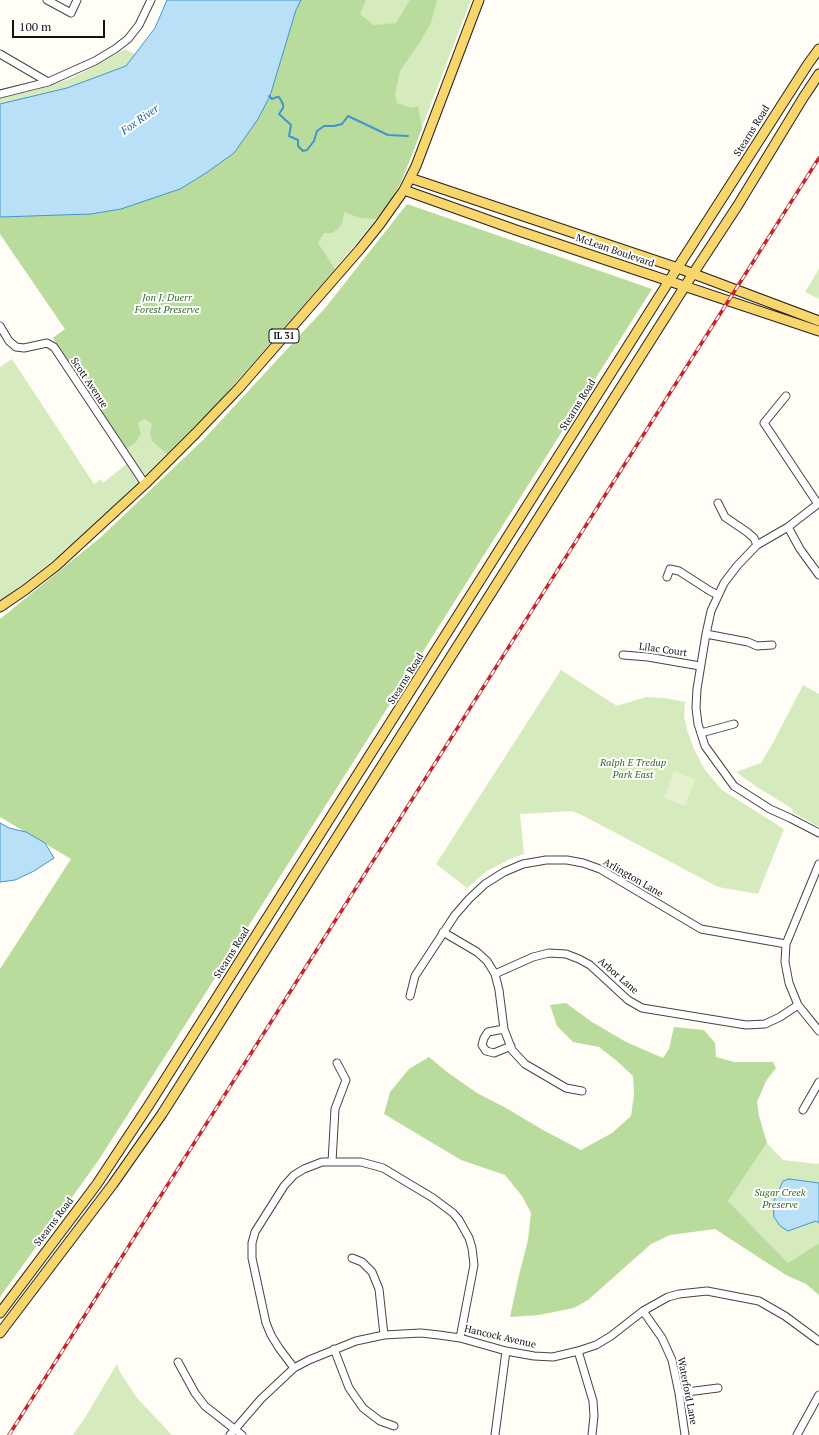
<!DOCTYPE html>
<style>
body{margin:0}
#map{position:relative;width:819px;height:1435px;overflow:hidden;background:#fffdf5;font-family:"PT Serif",serif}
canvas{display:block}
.scale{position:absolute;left:12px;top:20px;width:93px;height:18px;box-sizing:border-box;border:2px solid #111;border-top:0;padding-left:5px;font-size:12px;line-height:14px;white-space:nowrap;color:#111;-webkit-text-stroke:3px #fff;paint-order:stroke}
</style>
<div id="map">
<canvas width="819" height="1435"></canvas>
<div class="scale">100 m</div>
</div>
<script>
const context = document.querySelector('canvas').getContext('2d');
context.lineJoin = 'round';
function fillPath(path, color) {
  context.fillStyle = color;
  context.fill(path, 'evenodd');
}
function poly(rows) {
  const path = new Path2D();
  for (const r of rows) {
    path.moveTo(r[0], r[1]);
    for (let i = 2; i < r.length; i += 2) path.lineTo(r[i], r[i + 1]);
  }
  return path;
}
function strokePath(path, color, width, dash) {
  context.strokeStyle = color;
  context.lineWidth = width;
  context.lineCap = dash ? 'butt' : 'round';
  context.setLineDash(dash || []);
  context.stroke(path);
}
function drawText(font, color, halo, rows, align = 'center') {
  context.font = font + ' "PT Serif",serif';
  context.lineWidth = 4;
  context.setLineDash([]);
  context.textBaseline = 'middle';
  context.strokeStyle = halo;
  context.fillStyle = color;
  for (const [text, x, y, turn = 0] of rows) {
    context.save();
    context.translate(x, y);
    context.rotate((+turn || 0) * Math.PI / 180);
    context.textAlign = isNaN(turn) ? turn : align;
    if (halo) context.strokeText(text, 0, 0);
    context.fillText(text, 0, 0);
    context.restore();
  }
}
const green = poly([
 [301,0,471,0,401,182,389,203,369,228,299,311,215,406,121,499,58,557,0,602,0,367,12,359,94,484,101,479,103,483,133,459,53,338,65,329,0,234,0,217,206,173],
 [125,49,135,54,126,67,67,88,0,104,0,98,35,90,70,79,105,61],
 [819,269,819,299,805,292],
 [561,670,617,706,646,697,665,698,685,702,684,716,687,730,694,749,705,770,722,790,784,829,758,894,718,887,580,814,571,811,520,814,524,854,510,859,487,871,467,888,436,864],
 [803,685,819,694,819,827,794,813,791,808,757,787,736,772,761,763,774,741],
 [767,1143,783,1160,817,1164,819,1163,819,1243,788,1263,728,1201],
 [117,1364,120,1372,137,1398,172,1435,73,1435,86,1416]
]);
const forest = poly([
 [301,0,366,0,360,14,374,25,396,23,410,0,437,0,431,23,420,42,400,71,395,94,397,103,411,108,418,106,422,128,410,160,401,182,389,203,376,219,360,218,344,212,342,224,333,233,324,233,318,243,335,269,215,406,167,454,152,441,150,434,152,424,145,419,138,423,141,434,136,442,126,449,53,338,65,329,0,234,0,217,91,214,121,209,234,153,258,119,270,96,296,10],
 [407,204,652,289,345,775,98,1161,0,1297,0,969,71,859,0,817,0,619,101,537,204,439,326,307],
 [566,1003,592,1022,626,1042,663,1058,669,1049,674,1027,704,1030,715,1043,716,1057,734,1062,773,1062,776,1068,766,1081,757,1102,759,1116,767,1143,728,1201,788,1263,819,1243,819,1295,806,1284,786,1275,715,1229,670,1235,651,1244,588,1300,574,1308,539,1315,510,1317,519,1275,528,1240,531,1213,522,1196,505,1175,461,1160,384,1114,390,1092,409,1069,429,1057,447,1072,477,1093,506,1108,543,1130,581,1150,612,1133,631,1116,634,1095,633,1076,617,1061,599,1047,573,1042,557,1026,550,1005]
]);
const pitch = poly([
 [674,771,695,779,685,806,664,798]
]);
const water = poly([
 [167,0,301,0,296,10,270,96,258,119,234,153,206,173,180,189,121,209,91,214,0,217,0,104,67,88,126,66,155,28,167,0],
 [0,823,9,828,26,832,45,843,54,858,34,871,15,880,0,882,0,823],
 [789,1179,819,1183,819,1223,816,1221,788,1231,780,1226,774,1217,773,1203,783,1181,789,1179]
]);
const stream = poly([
 [269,96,272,99,277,97,279,97,283,104,283,108,279,114,291,125,289,136,298,140,298,146,303,151,307,150,314,141,317,131,324,126,334,126,342,124,348,116,388,135,408,136]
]);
const minor = poly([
 [47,0,71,13,77,0],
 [0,54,48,82],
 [0,94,48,82,95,61,115,49,128,39,139,25,151,0],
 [0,326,9,341,16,347,24,348,47,343,54,347,145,484],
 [786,396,764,423,818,504],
 [718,503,725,517,747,532,754,538,757,545],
 [819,503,788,527,757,545,737,566,724,583,711,611,706,634,697,689,696,708,698,724,705,746,734,786,770,809,790,818,819,833],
 [788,527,800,549,819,575],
 [667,577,670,569,679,571,710,591,718,595],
 [706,634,748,642,757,646,772,645],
 [623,655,648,657,700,666],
 [701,733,734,724],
 [819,864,786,944,785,962,789,983,798,1005,819,1031],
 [443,932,477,952,487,961,495,974,499,990,504,1029,512,1050,525,1064,566,1088,582,1091],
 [495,974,533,957,549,953,566,954,579,959,590,965,628,1000,642,1008,746,1025,765,1024,780,1017,798,1005],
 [410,996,415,976,455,915,469,899,485,884,504,872,523,864,546,860,567,860,583,863,600,869,701,929,786,944],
 [504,1029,488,1032,484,1038,482,1045,486,1051,494,1053,511,1046],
 [803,1110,819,1082],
 [332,1162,335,1109,346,1080,337,1063],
 [352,1258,362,1262,372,1272,379,1289,384,1335],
 [643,1311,662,1338,672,1360,679,1393,685,1435],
 [334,1349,349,1388,363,1408,380,1421,394,1426],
 [578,1351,593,1401,594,1416,592,1435],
 [178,1362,195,1393,205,1406,242,1435],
 [294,1368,279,1348,271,1335,266,1323,252,1258,252,1243,255,1232,284,1186,294,1175,304,1169,322,1162,361,1162,383,1168,433,1198,453,1213,459,1220,469,1238,472,1248,474,1265,460,1338],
 [679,1393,718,1388],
 [230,1435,261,1399,294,1368,309,1360,356,1341,384,1335,421,1333,439,1335,460,1338,506,1351,534,1356,553,1357,578,1351,596,1345,611,1336,643,1311,668,1297,679,1294,707,1291,759,1301,785,1316,819,1341],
 [495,1435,506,1351],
 [797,1435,819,1395]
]);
const major = poly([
 [410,178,678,268,819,321],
 [404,190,516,230,819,331],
 [0,607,25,590,56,566,145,484,196,433,239,388,360,249,380,224,404,190,416,166,479,0],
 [0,1313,97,1184,149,1105,669,281,808,64,819,49],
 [0,1333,113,1184,162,1114,685,286,738,205,803,98,819,74]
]);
const rail = poly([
 [9,1435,819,158]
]);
const shields = [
 [284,336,30]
];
const shieldNames = [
 ["IL 31",284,336]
];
const streetNames = [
 ["Stearns Road",752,131,-58],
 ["McLean Boulevard",615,251,19],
 ["Scott Avenue",89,383,56],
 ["Stearns Road",578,405,-58],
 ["Lilac Court",663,650,8],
 ["Stearns Road",406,679,-58],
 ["Arlington Lane",633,878,30],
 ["Stearns Road",232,953,-58],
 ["Arbor Lane",618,976,41],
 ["Stearns Road",54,1222,-53],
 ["Hancock Avenue",500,1337,13],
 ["Waterford Lane",687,1391,79]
];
const parkNames = [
 ["Jon J. Duerr",167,298],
 ["Forest Preserve",167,310],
 ["Ralph E Tredup",633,763],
 ["Park East",633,775],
 ["Sugar Creek",780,1193],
 ["Preserve",780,1205]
];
const waterNames = [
 ["Fox River",140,120,-35]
];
fillPath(green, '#d5ebbd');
fillPath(forest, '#b9dc9c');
fillPath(pitch, '#e6f2cf');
fillPath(water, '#b9e0f7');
strokePath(water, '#3f96cf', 1);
strokePath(stream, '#3f96cf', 2);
strokePath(minor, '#444', 9);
strokePath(major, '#222', 11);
strokePath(minor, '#fff', 7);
strokePath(major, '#f9d66b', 9);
strokePath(rail, '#c4262e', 3.5);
strokePath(rail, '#fff', 2, [6]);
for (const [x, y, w] of shields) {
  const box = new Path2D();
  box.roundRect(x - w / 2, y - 7, w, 14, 3);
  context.fillStyle = '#fff';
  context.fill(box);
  strokePath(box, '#111', 1);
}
drawText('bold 9px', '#111', null, shieldNames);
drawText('10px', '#111', '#fff', streetNames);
drawText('italic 10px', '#2f6b1f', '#fff', parkNames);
drawText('italic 11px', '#1768a6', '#fff', waterNames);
</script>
